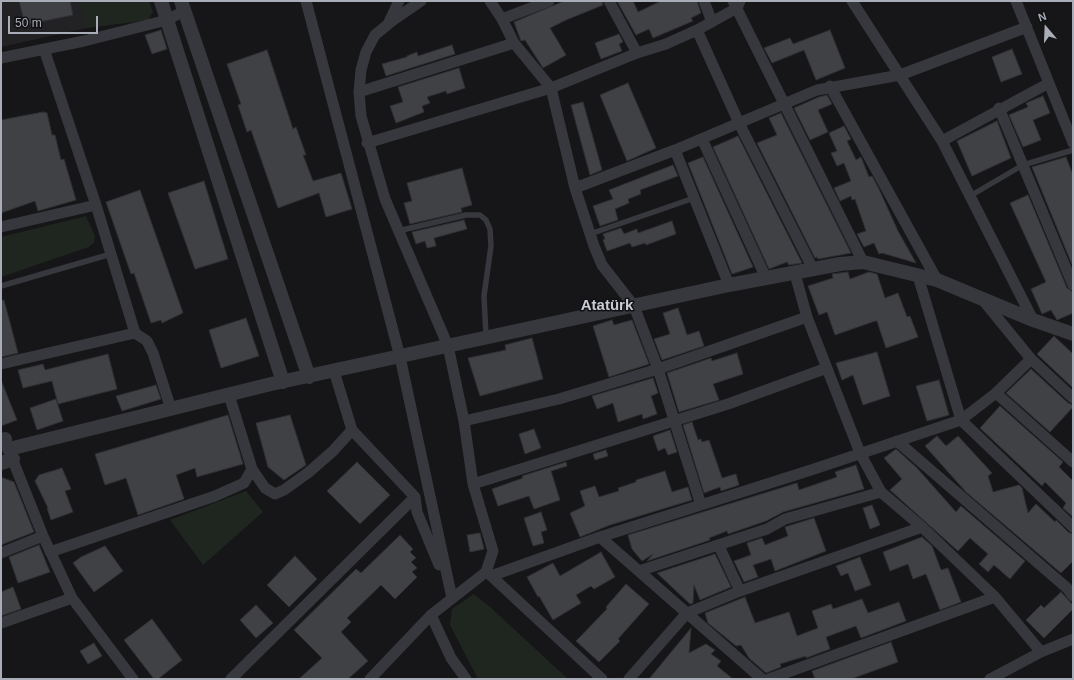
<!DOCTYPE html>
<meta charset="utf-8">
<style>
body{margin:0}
#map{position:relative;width:1074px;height:680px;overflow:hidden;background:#161618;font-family:Helvetica,sans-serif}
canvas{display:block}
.frame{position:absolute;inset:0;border:2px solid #a8adb8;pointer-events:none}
.north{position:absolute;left:1026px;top:8px;width:40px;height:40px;-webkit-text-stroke:3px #111113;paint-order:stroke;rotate:341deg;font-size:11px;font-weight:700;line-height:16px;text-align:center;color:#a8adb8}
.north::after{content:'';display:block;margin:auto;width:14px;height:18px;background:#a8adb8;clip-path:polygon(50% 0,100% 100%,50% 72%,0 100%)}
.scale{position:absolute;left:8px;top:16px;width:90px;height:18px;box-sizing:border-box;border:2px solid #a8adb8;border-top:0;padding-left:5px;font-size:12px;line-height:14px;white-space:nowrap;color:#a8adb8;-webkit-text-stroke:3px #111113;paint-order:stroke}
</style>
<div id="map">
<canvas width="1074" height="680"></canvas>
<div class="frame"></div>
<div class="north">N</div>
<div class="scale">50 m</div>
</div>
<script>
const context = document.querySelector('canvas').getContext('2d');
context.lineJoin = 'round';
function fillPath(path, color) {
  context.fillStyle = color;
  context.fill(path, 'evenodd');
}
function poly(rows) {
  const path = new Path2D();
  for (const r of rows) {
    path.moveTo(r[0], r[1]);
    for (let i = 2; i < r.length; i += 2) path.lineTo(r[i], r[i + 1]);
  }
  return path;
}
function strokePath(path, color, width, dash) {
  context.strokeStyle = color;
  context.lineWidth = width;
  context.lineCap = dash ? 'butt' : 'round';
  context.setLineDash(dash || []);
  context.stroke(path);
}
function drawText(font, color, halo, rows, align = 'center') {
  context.font = font + ' Helvetica,sans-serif';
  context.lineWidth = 3;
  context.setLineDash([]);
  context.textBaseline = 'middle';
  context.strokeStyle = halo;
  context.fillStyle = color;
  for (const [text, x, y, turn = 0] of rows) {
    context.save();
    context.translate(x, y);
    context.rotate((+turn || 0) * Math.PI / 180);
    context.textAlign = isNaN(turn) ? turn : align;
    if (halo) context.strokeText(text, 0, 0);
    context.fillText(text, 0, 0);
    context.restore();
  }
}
const built = poly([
 [1,1,149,1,153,12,148,20,87,28,1,47]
]);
const green = poly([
 [79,1,149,1,153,12,148,20,87,28],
 [86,216,95,236,94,243,89,247,1,277,1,237],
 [246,491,263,512,203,565,170,520],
 [474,594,489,606,568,679,478,679,450,625,452,609]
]);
const building = poly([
 [19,1,70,1,73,15,25,25,19,1],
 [564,1,602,1,603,5,566,20,550,28,566,55,543,68,525,40,521,41,514,22,564,1],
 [617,1,633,1,638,12,661,1,697,1,701,13,691,18,693,21,653,38,649,29,636,35,617,1],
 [161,30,167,49,152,54,145,35,161,30],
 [830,30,845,68,816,80,804,50,772,63,764,48,790,38,793,44,830,30],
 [619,34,623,42,619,44,622,51,601,59,595,43,619,34],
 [452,45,455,54,386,76,382,64,407,57,407,56,417,52,418,56,452,45],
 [1012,49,1022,74,1001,82,992,57,1012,49],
 [267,50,293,129,296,127,306,155,303,155,313,181,341,173,352,209,326,217,319,193,278,208,251,130,247,132,238,105,241,104,227,64,267,50],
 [459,68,465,88,447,94,446,91,427,97,430,103,422,106,424,112,396,123,390,106,403,102,398,87,459,68],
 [628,83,656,148,627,161,600,95,628,83],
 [827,95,832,104,818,110,828,132,810,140,794,108,819,97,827,95],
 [1043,96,1050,113,1033,120,1041,140,1023,147,1009,115,1028,107,1026,103,1043,96],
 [583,102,602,170,590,175,571,105,583,102],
 [43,112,47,113,52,135,55,135,61,160,64,159,76,200,38,211,35,201,1,213,1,120,43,112],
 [781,113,851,253,818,259,817,257,815,258,757,143,777,135,769,118,781,113],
 [997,121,1011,158,972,176,957,141,997,121],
 [844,126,851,139,847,141,856,160,861,157,869,177,872,176,878,187,898,231,916,263,882,253,879,254,874,243,864,247,857,234,866,231,855,199,852,200,851,196,840,201,834,188,851,181,844,163,837,166,831,153,837,151,829,133,844,126],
 [738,136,802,263,789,265,787,262,769,269,713,147,738,136],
 [703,157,753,267,732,274,688,163,703,157],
 [1066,157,1073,175,1073,267,1032,167,1066,157],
 [673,165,678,176,640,190,641,194,628,199,629,203,615,209,618,220,600,226,593,206,613,199,609,190,673,165],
 [462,168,472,205,461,208,462,212,410,224,404,203,412,201,407,183,462,168],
 [204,181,228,259,195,269,168,193,204,181],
 [140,190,183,313,162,323,161,320,151,323,134,273,131,274,106,202,140,190],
 [1028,195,1067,288,1073,292,1073,313,1057,320,1051,310,1042,314,1031,289,1046,282,1010,203,1028,195],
 [464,220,467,229,434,238,436,246,427,248,425,241,416,244,412,232,464,220],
 [672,221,676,234,646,245,645,243,632,247,630,243,607,251,603,240,605,239,603,234,621,228,624,234,637,229,638,233,672,221],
 [848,272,850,279,869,272,877,274,885,298,898,293,907,317,910,316,918,337,886,348,877,321,875,321,835,335,827,312,819,315,808,286,833,278,832,274,848,272],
 [4,300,18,353,1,357,1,301,4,300],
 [678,308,687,335,699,331,704,346,662,360,654,339,670,334,663,313,678,308],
 [246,318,259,356,221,368,209,330,246,318],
 [612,320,614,325,632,320,649,364,609,377,593,326,612,320],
 [1054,336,1073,354,1073,388,1037,354,1054,336],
 [532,338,543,379,480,396,468,358,506,350,505,345,532,338],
 [877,352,890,396,863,405,853,375,842,380,836,363,877,352],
 [737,353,743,374,713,384,719,400,679,412,667,373,711,358,712,361,737,353],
 [108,354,117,389,58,404,52,381,23,388,18,370,43,364,45,370,108,354],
 [1031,369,1068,403,1073,405,1073,407,1050,432,1006,393,1031,369],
 [653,378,658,393,651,396,657,414,643,419,642,414,618,422,613,403,597,409,592,396,653,378],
 [1,380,17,420,1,426,1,380],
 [939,380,949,415,927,421,916,386,939,380],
 [156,385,161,399,122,411,116,396,156,385],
 [56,399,63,421,37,430,30,408,56,399],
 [1000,406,1063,462,1059,467,1073,481,1073,517,1063,508,1066,503,1045,482,1042,486,980,428,1000,406],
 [228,415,243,464,197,477,195,468,176,475,184,499,138,515,126,478,105,485,95,454,228,415],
 [290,415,306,465,284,480,268,467,256,423,290,415],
 [692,422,698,440,701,439,702,442,709,440,722,478,736,474,739,485,721,491,720,487,704,493,683,425,692,422],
 [534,429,541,448,525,454,519,434,534,429],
 [670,430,677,452,668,455,665,448,658,451,653,436,670,430],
 [937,436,946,446,958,436,992,473,988,476,993,492,1019,485,1022,488,1028,513,1036,504,1055,522,1056,520,1068,532,1073,534,1073,561,1061,573,966,492,925,446,937,436],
 [896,449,917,468,956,512,961,506,1025,561,1010,579,994,565,988,572,979,564,988,554,970,538,958,551,890,490,902,479,884,458,896,449],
 [606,450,608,456,595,460,593,454,606,450],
 [357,462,390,495,360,524,327,491,357,462],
 [566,462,567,466,551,471,560,500,534,509,529,496,498,506,492,489,523,478,522,476,566,462],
 [856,465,864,489,783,512,766,521,728,534,727,531,709,538,710,540,647,561,653,554,642,561,632,549,628,535,797,483,799,490,837,477,835,472,856,465],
 [62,468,71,489,65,491,73,512,51,520,47,508,48,508,35,481,39,475,62,468],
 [665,471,672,492,688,487,692,500,610,525,580,537,570,513,585,506,580,491,595,486,599,497,619,491,618,488,636,482,636,480,665,471],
 [1,477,14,482,34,532,1,545,1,477],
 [872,505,880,525,870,529,863,508,872,505],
 [541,512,547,530,541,532,544,543,533,546,524,518,541,512],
 [814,518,826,551,775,571,771,559,753,565,758,577,744,582,734,561,751,555,747,543,762,538,765,545,788,536,785,527,814,518],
 [480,533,484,549,470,552,467,535,480,533],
 [400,535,413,549,410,552,416,558,411,562,417,568,412,572,417,577,395,599,381,585,347,618,351,622,341,632,368,661,348,679,299,679,322,658,294,630,356,569,361,573,400,535],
 [922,537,932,546,941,570,948,568,961,602,940,610,926,574,913,579,908,564,890,571,883,552,922,537],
 [39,545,50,572,18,583,9,557,39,545],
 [105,546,123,571,94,592,73,563,81,557,105,546],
 [601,552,615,577,594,589,591,586,576,595,581,603,553,620,539,596,538,597,527,577,553,563,560,576,601,552],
 [715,554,731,587,700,600,694,585,693,603,690,604,657,573,715,554],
 [295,556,317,579,289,607,267,585,295,556],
 [860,557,871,585,855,591,848,573,841,576,836,566,860,557],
 [626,584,649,604,618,639,620,641,599,662,576,641,607,609,606,607,626,584],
 [13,587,21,609,1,616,1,592,13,587],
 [1061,592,1073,605,1073,609,1044,638,1026,620,1041,605,1044,608,1061,592],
 [745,597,755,623,789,612,797,636,818,628,812,611,831,604,833,609,862,599,868,613,899,602,906,621,861,638,856,626,826,637,830,649,806,658,806,656,780,664,781,667,766,673,749,658,741,645,736,646,708,623,705,613,745,597],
 [256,605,273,623,256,638,240,620,256,605],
 [152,619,182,660,158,679,154,679,124,640,152,619],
 [691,628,689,653,706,644,715,650,711,654,721,661,717,666,733,679,649,679,691,628],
 [891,642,898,662,851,679,815,679,812,671,891,642],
 [94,643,102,656,88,664,80,651,94,643]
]);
const service = poly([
 [970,196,1023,165,1073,150],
 [398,231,466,215,480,215,486,220,490,229,491,246,484,296,486,336],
 [590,234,694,198],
 [1,286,111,254]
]);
const minor = poly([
 [306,1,400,357,452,598],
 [490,1,502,19,514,43,551,88,575,188,594,246,602,265,634,306,658,369,701,505],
 [609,1,637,53],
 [704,1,712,22],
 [733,1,863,262],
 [852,1,942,141,1033,320],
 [1016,1,1073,143],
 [502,19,549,1],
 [389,22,399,1],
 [697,30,739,123,813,269],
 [44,49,96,205,135,333],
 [1,58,84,41,167,20,184,11],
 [830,86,937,280],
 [359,92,514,43],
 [999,108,1073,285],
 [702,139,766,278],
 [942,141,1049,83],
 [367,143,551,88,637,53,666,44,697,30,737,8,740,1],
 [675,150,729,285],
 [575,188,675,150,817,90,900,75,1027,27],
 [1,227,96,205],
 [795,274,807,317,860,453,881,492,922,527,995,597,1041,652],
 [918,276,961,420,1073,527],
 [982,299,1031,359,1073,398],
 [1,364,135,333,147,341,153,353,171,409],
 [334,371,352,430,415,497,417,512,439,565],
 [996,393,1073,462],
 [464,421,559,399,658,369,807,317],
 [897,441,1067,588,1073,596],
 [10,453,43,536,72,598,133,679],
 [252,469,265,488,275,494,284,490,309,472,333,451,352,430],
 [473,484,728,404,827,368],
 [600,537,762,679],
 [719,546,740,591],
 [50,552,215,496,244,483,252,469,229,395],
 [1,553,43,536],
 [639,571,767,529,785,519,881,492],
 [487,572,602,679],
 [491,576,600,537,811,470,961,420,996,393,1031,359],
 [431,615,451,658,466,679],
 [1,623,72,598],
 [231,679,415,497],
 [370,679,431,615,486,572,493,551,473,484,464,421,448,346,385,199,361,116,359,92,361,70,366,52,375,35,392,21,421,1],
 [629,679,687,613,740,591,922,527],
 [769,679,995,597],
 [990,679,1041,652,1073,639]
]);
const tertiary = poly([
 [161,1,283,382],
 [181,1,309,377],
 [1,440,5,439],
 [9,449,271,384,729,285,840,264,863,262,937,280,1033,320,1073,334],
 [1,463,13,459]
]);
const districtNames = [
 ["Atatürk",607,306]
];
fillPath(built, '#222225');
fillPath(green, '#1e261f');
fillPath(building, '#404145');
strokePath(building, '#303034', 1);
strokePath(service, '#37383d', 5.5);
strokePath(minor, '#37383d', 11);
strokePath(tertiary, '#37383d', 14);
drawText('bold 15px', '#c9ccd4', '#111113', districtNames);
</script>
